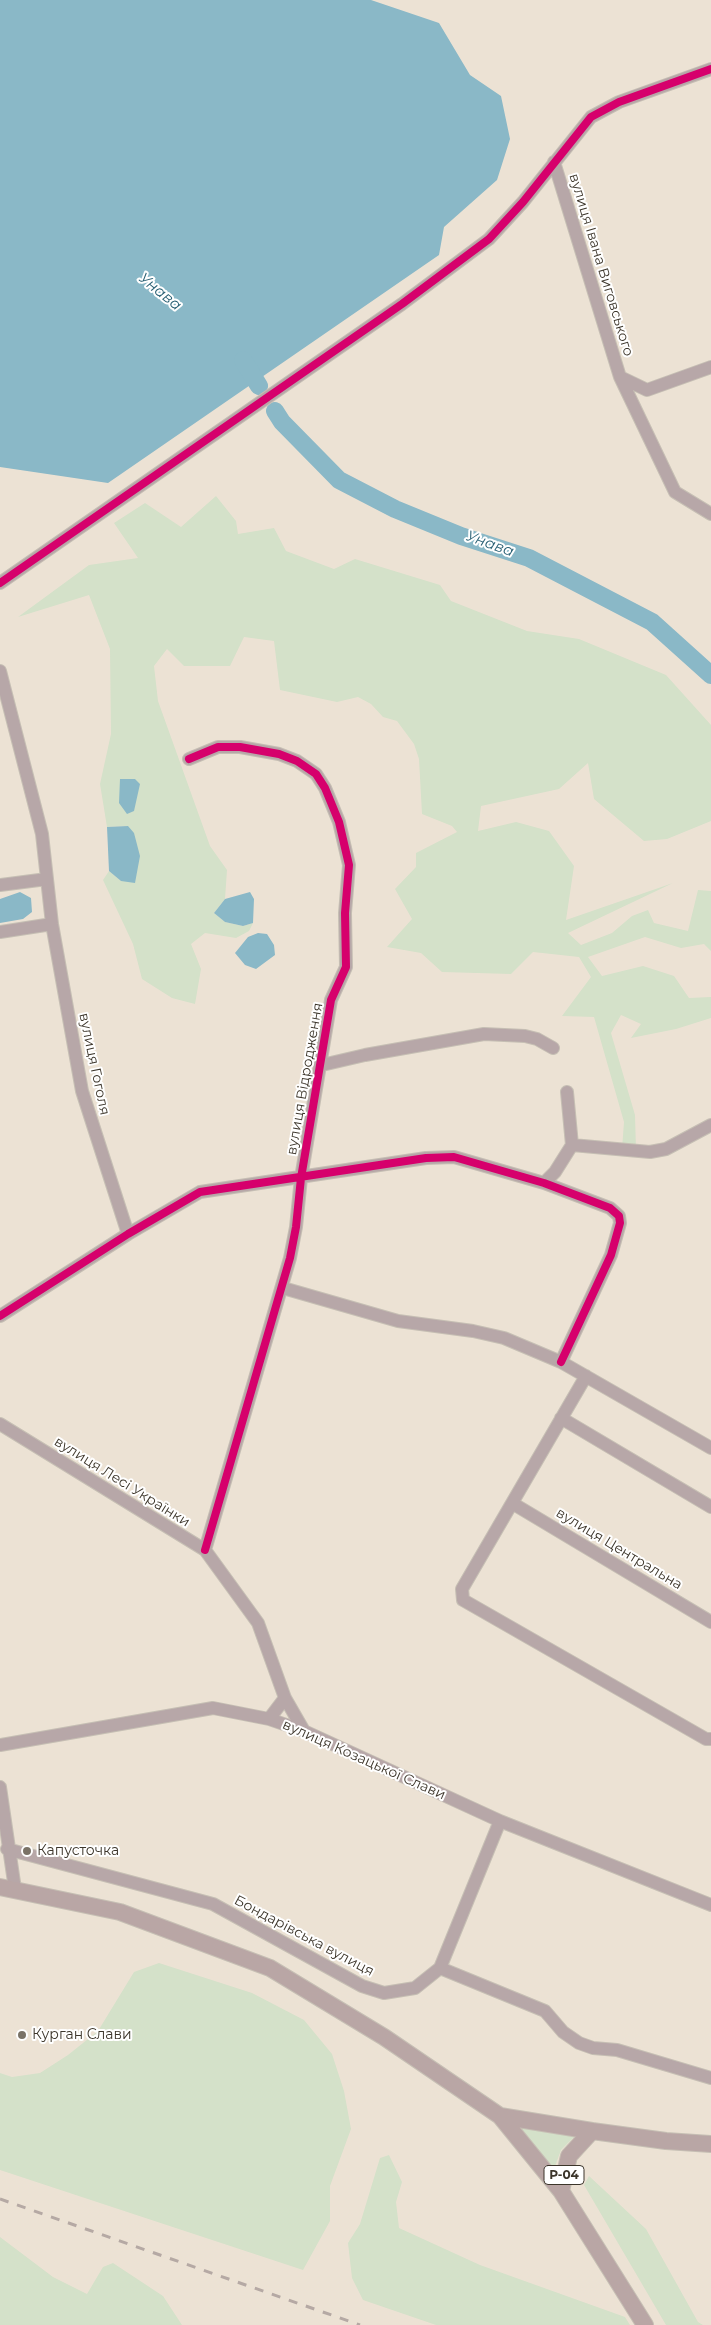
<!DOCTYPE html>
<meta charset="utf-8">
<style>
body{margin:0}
canvas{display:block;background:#ece2d4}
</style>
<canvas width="711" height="2325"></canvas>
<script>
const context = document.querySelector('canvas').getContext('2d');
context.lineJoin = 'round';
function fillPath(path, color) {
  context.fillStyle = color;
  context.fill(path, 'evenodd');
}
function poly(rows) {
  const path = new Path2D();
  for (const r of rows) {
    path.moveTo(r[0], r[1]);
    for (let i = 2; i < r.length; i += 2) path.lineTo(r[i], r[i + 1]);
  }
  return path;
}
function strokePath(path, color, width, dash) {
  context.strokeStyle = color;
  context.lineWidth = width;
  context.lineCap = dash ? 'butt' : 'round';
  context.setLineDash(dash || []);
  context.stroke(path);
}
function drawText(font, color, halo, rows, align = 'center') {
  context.font = font + ' Montserrat,sans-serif';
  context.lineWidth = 4;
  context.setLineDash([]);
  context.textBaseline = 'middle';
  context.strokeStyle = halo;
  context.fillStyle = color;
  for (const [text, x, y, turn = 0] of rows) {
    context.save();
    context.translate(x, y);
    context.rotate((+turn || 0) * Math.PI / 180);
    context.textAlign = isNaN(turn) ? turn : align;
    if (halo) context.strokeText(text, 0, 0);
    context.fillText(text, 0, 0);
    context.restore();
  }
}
const green = poly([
 [216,496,236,521,238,534,274,528,286,551,334,569,355,559,440,585,451,601,527,631,579,639,666,675,711,725,711,821,667,839,644,841,594,799,588,763,559,789,481,806,478,831,516,822,549,831,574,866,566,920,673,883,568,933,581,945,612,933,632,916,648,910,654,923,688,931,698,890,711,891,711,951,704,944,681,948,645,937,588,957,602,976,643,966,674,976,689,998,711,997,711,1018,676,1029,631,1038,641,1024,621,1015,611,1033,635,1115,636,1150,622,1149,624,1122,594,1017,562,1016,591,977,579,957,533,952,511,974,442,972,421,953,387,947,412,919,395,889,416,867,416,853,457,832,452,826,422,814,419,759,414,744,397,721,383,717,371,704,358,697,337,702,280,690,274,641,244,637,230,666,184,666,167,649,154,666,158,701,210,846,227,870,225,899,214,913,225,922,243,926,253,923,249,931,236,938,205,933,191,944,201,969,195,1004,172,998,142,979,133,944,103,880,109,871,121,881,128,826,107,827,100,784,111,734,110,649,89,595,18,617,89,565,138,558,114,523,145,503,181,527],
 [159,1963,252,1993,304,2020,332,2054,344,2091,351,2129,330,2186,330,2221,303,2270,0,2170,0,2073,12,2077,40,2073,68,2055,98,2031,134,1972],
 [515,2127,578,2133,561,2150,554,2169],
 [389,2155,402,2182,396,2202,399,2228,480,2265,625,2317,630,2325,436,2325,363,2300,352,2278,348,2243,360,2224,380,2158],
 [589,2176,646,2229,698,2322,703,2325,666,2325,584,2185],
 [0,2237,53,2277,87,2294,103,2267,113,2263,163,2296,182,2325,0,2325]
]);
const water = poly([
 [0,0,371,0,439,23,470,75,501,96,510,139,497,180,444,227,439,255,108,483,0,467],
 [120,779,135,779,140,784,134,811,127,814,119,803],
 [128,826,134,833,140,856,135,883,121,881,109,871,107,827],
 [20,892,31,898,32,912,23,919,0,923,0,899],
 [250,892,254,899,253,923,243,926,225,922,214,913,225,899],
 [258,933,267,934,274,945,275,955,256,969,245,965,235,953,248,937]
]);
const river = poly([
 [243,360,259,386],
 [275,411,282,422,339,480,395,509,461,536,529,558,652,622,711,675]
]);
const minor = poly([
 [554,162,620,377,647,390,711,367],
 [620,377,675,492,711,514],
 [0,583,402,304,489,239,523,202,591,117,619,102,711,69],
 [0,671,42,834,52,924,82,1091,128,1234],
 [189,759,218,747,240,747,279,754,297,761,316,774,325,788,339,822,349,865,345,913,346,967,331,1000,301,1178,296,1227,290,1258,205,1550],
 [0,885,47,879],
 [0,932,52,924],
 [322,1065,365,1055,484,1034,525,1036,537,1039,553,1048],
 [572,1145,650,1152,666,1149,711,1125],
 [544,1183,555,1172,572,1145,567,1092],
 [283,1288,398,1321,473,1331,504,1338,561,1362,711,1448],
 [0,1316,128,1234,200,1192,426,1158,454,1157,544,1183,610,1208,619,1216,620,1223,611,1255,561,1362],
 [586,1376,462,1589,463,1600,706,1739,711,1739],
 [561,1418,711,1507],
 [0,1424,205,1550,258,1623,285,1698,304,1731],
 [512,1503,711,1622],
 [269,1719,285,1698],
 [0,1745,213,1708,269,1719,304,1731,500,1821,711,1905],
 [0,1787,15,1889],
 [7,1849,213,1904,362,1986,384,1993,415,1988,440,1968,545,2011,563,2032,579,2043,593,2048,617,2050,711,2078],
 [440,1968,500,1821]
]);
const major = poly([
 [0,1887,120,1912,270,1968,384,2037,500,2116,561,2191],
 [500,2116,592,2131],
 [645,2325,561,2191,569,2156,592,2131,666,2141,711,2144]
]);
const rail = poly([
 [0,2199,360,2325]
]);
const cycleway = poly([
 [0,583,402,304,489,239,523,202,591,117,619,102,711,69],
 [189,759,218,747,240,747,279,754,297,761,316,774,325,788,339,822,349,865,345,913,346,967,331,1000,301,1178,296,1227,290,1258,205,1550],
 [0,1316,128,1234,200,1192,426,1158,454,1157,544,1183,610,1208,619,1216,620,1223,611,1255,561,1362]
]);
const markers = [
 [27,1851,5,"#7a7266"],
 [22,2035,5,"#7a7266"]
];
const shields = [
 [564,2175,40]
];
const shieldNames = [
 ["Р-04",564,2175]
];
const streetNames = [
 ["вулиця Івана Виговського",601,265,73],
 ["вулиця Гоголя",94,1064,78],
 ["вулиця Відродження",305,1079,-80],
 ["вулиця Лесі Українки",122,1482,32],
 ["вулиця Центральна",619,1549,31],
 ["вулиця Козацької Слави",364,1760,24],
 ["Бондарівська вулиця",304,1936,28]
];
const poiNames = [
 ["Капусточка",37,1851],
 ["Курган Слави",32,2035]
];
const waterNames = [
 ["Унава",160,292,39],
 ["Унава",490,544,20]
];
fillPath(green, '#d4e1c9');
fillPath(water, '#8ab8c7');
strokePath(river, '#8ab8c7', 18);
strokePath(minor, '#c6bfb4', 14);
strokePath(major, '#c6bfb4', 18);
strokePath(minor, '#b7a7a8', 12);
strokePath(major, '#b9a6a5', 16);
strokePath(rail, '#b5a9a4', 3, [9, 9]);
strokePath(cycleway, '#d6006c', 8);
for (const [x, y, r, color] of markers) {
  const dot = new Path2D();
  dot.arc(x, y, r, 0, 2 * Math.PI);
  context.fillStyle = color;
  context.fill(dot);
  strokePath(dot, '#fff', 2);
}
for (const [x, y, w] of shields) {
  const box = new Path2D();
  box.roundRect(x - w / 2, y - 9.5, w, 19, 4);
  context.fillStyle = '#fff';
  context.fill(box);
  strokePath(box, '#3c352a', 1);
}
drawText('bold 12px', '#3c352a', null, shieldNames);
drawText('14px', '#3c352a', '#fff', streetNames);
drawText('14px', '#3c352a', '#fff', poiNames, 'left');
drawText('italic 15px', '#285f73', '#fff', waterNames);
</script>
